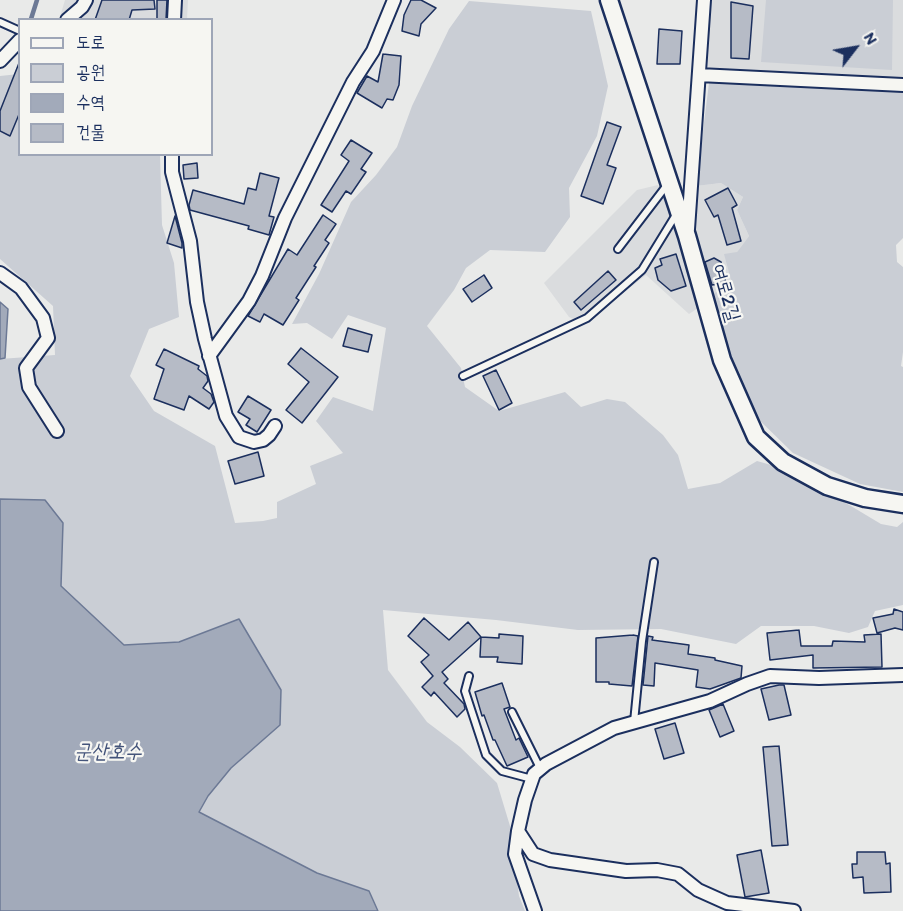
<!DOCTYPE html>
<meta charset="utf-8">
<style>
body{margin:0}
#map{position:relative;width:903px;height:911px;overflow:hidden;background:#e9eae9;font-family:Itim,"Poor Story",sans-serif}
canvas{display:block}
.legend{position:absolute;left:18px;top:18px;width:195px;height:138px;box-sizing:border-box;background:#f6f6f2;border:2px solid #9ea6b7;margin:0;padding:8px 10px;list-style:none;font-size:18px;color:#1b2f5e}
.legend li{display:flex;align-items:center;gap:12px;height:30px}
.legend b{width:30px;border:2px solid #9ea6b7}
.north{position:absolute;left:825px;top:18px;width:60px;height:60px;-webkit-text-stroke:4px #f6f6f2;paint-order:stroke;rotate:59deg;font-size:16px;font-weight:700;line-height:24px;text-align:center;color:#1b2f5e}
.north::after{content:'';display:block;margin:auto;width:21px;height:27px;background:#1b2f5e;clip-path:polygon(50% 0,100% 100%,50% 72%,0 100%)}
</style>
<div id="map">
<canvas width="903" height="911"></canvas>
<ul class="legend">
<li><b style="height:8px;background:#f6f6f2"></b>도로</li>
<li><b style="height:16px;background:#caced5"></b>공원</li>
<li><b style="height:16px;background:#a2aaba"></b>수역</li>
<li><b style="height:16px;background:#b6bbc6"></b>건물</li>
</ul>
<div class="north">N</div>
</div>
<script>
const context = document.querySelector('canvas').getContext('2d');
context.lineJoin = 'round';
function fillPath(path, color) {
  context.fillStyle = color;
  context.fill(path, 'evenodd');
}
function poly(rows) {
  const path = new Path2D();
  for (const r of rows) {
    path.moveTo(r[0], r[1]);
    for (let i = 2; i < r.length; i += 2) path.lineTo(r[i], r[i + 1]);
  }
  return path;
}
function strokePath(path, color, width, dash) {
  context.strokeStyle = color;
  context.lineWidth = width;
  context.lineCap = dash ? 'butt' : 'round';
  context.setLineDash(dash || []);
  context.stroke(path);
}
function drawText(font, color, halo, rows, align = 'center') {
  context.font = font + ' Itim,"Poor Story",sans-serif';
  context.lineWidth = 4.5;
  context.setLineDash([]);
  context.textBaseline = 'middle';
  context.strokeStyle = halo;
  context.fillStyle = color;
  for (const [text, x, y, turn = 0] of rows) {
    context.save();
    context.translate(x, y);
    context.rotate((+turn || 0) * Math.PI / 180);
    context.textAlign = isNaN(turn) ? turn : align;
    if (halo) context.strokeText(text, 0, 0);
    context.fillText(text, 0, 0);
    context.restore();
  }
}
const built = poly([
 [65,0,188,0,187,19,59,20],
 [709,0,903,0,903,78,705,70],
 [721,183,743,197,737,210,749,236,737,252,733,287,710,294,695,236,696,186],
 [658,185,677,225,701,306,689,314,646,275,584,324,569,317,544,283,637,190]
]);
const green = poly([
 [766,0,893,0,892,70,761,62],
 [469,1,591,11,608,86,597,136,569,188,570,217,545,252,490,250,466,268,454,290,427,326,461,368,465,387,499,411,565,392,581,407,607,399,625,402,663,435,678,455,688,489,720,483,757,461,778,467,851,506,881,524,897,527,903,522,903,605,875,611,868,627,849,633,814,626,761,626,736,644,661,629,578,630,496,620,383,610,388,670,427,722,460,747,497,783,510,826,519,896,525,911,379,911,369,891,317,873,199,812,208,796,231,768,280,725,239,619,179,642,124,645,61,586,63,523,45,501,0,499,0,359,55,355,53,306,0,259,0,76,19,74,20,154,160,155,162,225,174,263,179,317,149,329,130,376,154,411,215,446,235,523,263,521,277,518,277,502,316,484,310,466,343,453,316,421,333,397,373,411,386,328,348,315,332,339,307,323,292,324,319,274,351,202,376,175,397,147,412,106,449,29],
 [709,83,787,83,903,90,903,238,896,245,897,262,903,267,903,352,901,366,903,367,903,492,860,484,793,453,750,411,732,369,710,294,733,287,724,254,737,252,749,236,737,210,743,197,721,183,696,186]
]);
const water = poly([
 [0,302,8,309,5,358,0,359,0,302],
 [0,499,45,500,63,523,61,586,124,645,179,642,239,619,281,690,280,725,231,768,208,796,199,812,317,873,369,891,378,911,0,911,0,499]
]);
const stream = poly([
 [31,19,37,0]
]);
const building = poly([
 [102,0,154,0,155,9,132,10,129,20,95,20,102,0],
 [157,0,167,0,166,20,157,20,157,0],
 [411,0,421,0,436,8,421,24,419,36,402,31,404,15,411,0],
 [731,2,753,6,749,59,731,58,731,2],
 [659,29,682,31,680,64,657,64,659,29],
 [383,54,401,56,399,85,393,100,387,99,382,108,357,93,367,76,378,82,383,54],
 [19,63,20,112,10,136,0,131,0,111,19,63],
 [607,122,621,127,607,165,616,168,603,204,581,196,607,122],
 [351,140,372,153,361,169,366,172,351,194,346,191,332,212,321,205,349,161,341,155,351,140],
 [197,163,198,178,184,179,183,165,197,163],
 [260,173,279,178,269,216,274,217,269,235,248,229,249,226,190,210,189,205,193,190,244,204,248,188,256,190,260,173],
 [728,188,737,205,732,208,741,241,727,245,718,215,714,217,705,200,728,188],
 [323,215,336,224,325,240,329,243,314,266,316,267,296,298,299,300,283,325,264,314,260,322,248,316,288,249,297,255,323,215],
 [175,216,182,243,182,248,167,243,175,216],
 [676,254,686,286,671,291,658,280,655,268,662,265,660,259,676,254],
 [714,258,721,262,726,283,712,285,705,262,714,258],
 [608,271,616,280,581,310,574,302,608,271],
 [484,275,492,288,472,302,463,289,484,275],
 [348,328,372,335,368,352,343,346,348,328],
 [301,348,338,377,302,423,286,410,309,382,288,364,301,348],
 [164,349,199,366,198,369,207,376,208,381,203,388,211,394,214,402,209,409,189,396,184,410,154,399,164,369,156,365,164,349],
 [496,370,512,403,499,410,483,376,496,370],
 [248,396,271,410,257,432,246,425,250,419,238,412,248,396],
 [258,452,264,476,235,484,228,461,258,452],
 [894,609,903,612,903,630,895,628,877,633,873,618,893,614,894,609],
 [424,618,449,640,468,622,481,637,442,672,448,679,444,683,464,704,465,709,457,717,434,692,431,696,422,687,433,676,421,662,429,655,408,636,424,618],
 [799,630,801,646,832,646,833,641,865,642,864,635,881,634,882,667,813,668,813,655,770,660,767,633,799,630],
 [499,634,523,636,522,664,497,662,498,657,480,657,481,637,499,638,499,634],
 [633,635,638,636,632,686,609,684,609,682,596,682,596,638,633,635],
 [648,636,653,637,652,640,689,645,688,654,715,658,715,660,742,666,741,678,710,689,696,687,698,670,655,663,654,686,643,685,648,636],
 [502,683,510,707,504,709,516,740,519,738,528,757,507,766,495,740,493,740,484,715,482,716,475,692,502,683],
 [779,685,784,685,791,715,769,720,761,689,779,685],
 [723,704,734,731,720,737,709,710,723,704],
 [675,723,684,753,664,759,655,729,675,723],
 [779,746,788,845,772,846,763,747,779,746],
 [761,850,769,893,745,897,737,855,761,850],
 [857,852,885,852,886,864,890,863,891,892,864,893,863,877,853,878,852,864,857,864,857,852]
]);
const lane = poly([
 [0,22,20,31],
 [618,249,667,185],
 [463,376,587,318,642,270,677,213],
 [469,676,465,691,486,755,502,771,532,779],
 [512,712,540,768],
 [634,722,642,641,654,562]
]);
const street = poly([
 [67,20,82,7,86,0],
 [174,20,175,0],
 [0,61,20,40],
 [699,75,903,85],
 [172,154,172,172,190,241,197,302,205,339,226,416,239,437,254,442,263,440,269,435,275,426],
 [688,229,704,0],
 [0,273,21,288,43,318,48,338,26,368,29,387,57,431],
 [209,356,249,301,262,276,285,218,353,82,373,51,394,0],
 [518,831,515,854,535,911],
 [794,911,727,903,698,890,678,874,657,870,626,871,550,860,533,854,518,831,525,800,534,774,546,764,614,728,710,701,747,684,770,676,819,678,903,675]
]);
const secondary = poly([
 [609,0,687,236,722,360,756,437,783,462,827,486,865,498,903,504]
]);
const streetNames = [
 ["여로2길",725,293,74]
];
const waterNames = [
 ["군산호수",108,753]
];
fillPath(built, '#dadcde');
fillPath(green, '#caced5');
fillPath(water, '#a2aaba');
strokePath(water, '#6c7995', 1.5);
strokePath(stream, '#6c7995', 4.5);
fillPath(building, '#b6bbc6');
strokePath(building, '#1b2f5e', 1.5);
strokePath(lane, '#1b2f5e', 10);
strokePath(street, '#1b2f5e', 16);
strokePath(secondary, '#1b2f5e', 21);
strokePath(lane, '#f6f6f2', 6);
strokePath(street, '#f6f6f2', 12);
strokePath(secondary, '#f6f6f2', 16);
drawText('20px', '#1b2f5e', '#f6f6f2', streetNames);
drawText('italic 21px', '#44547a', '#f6f6f2', waterNames);
</script>
